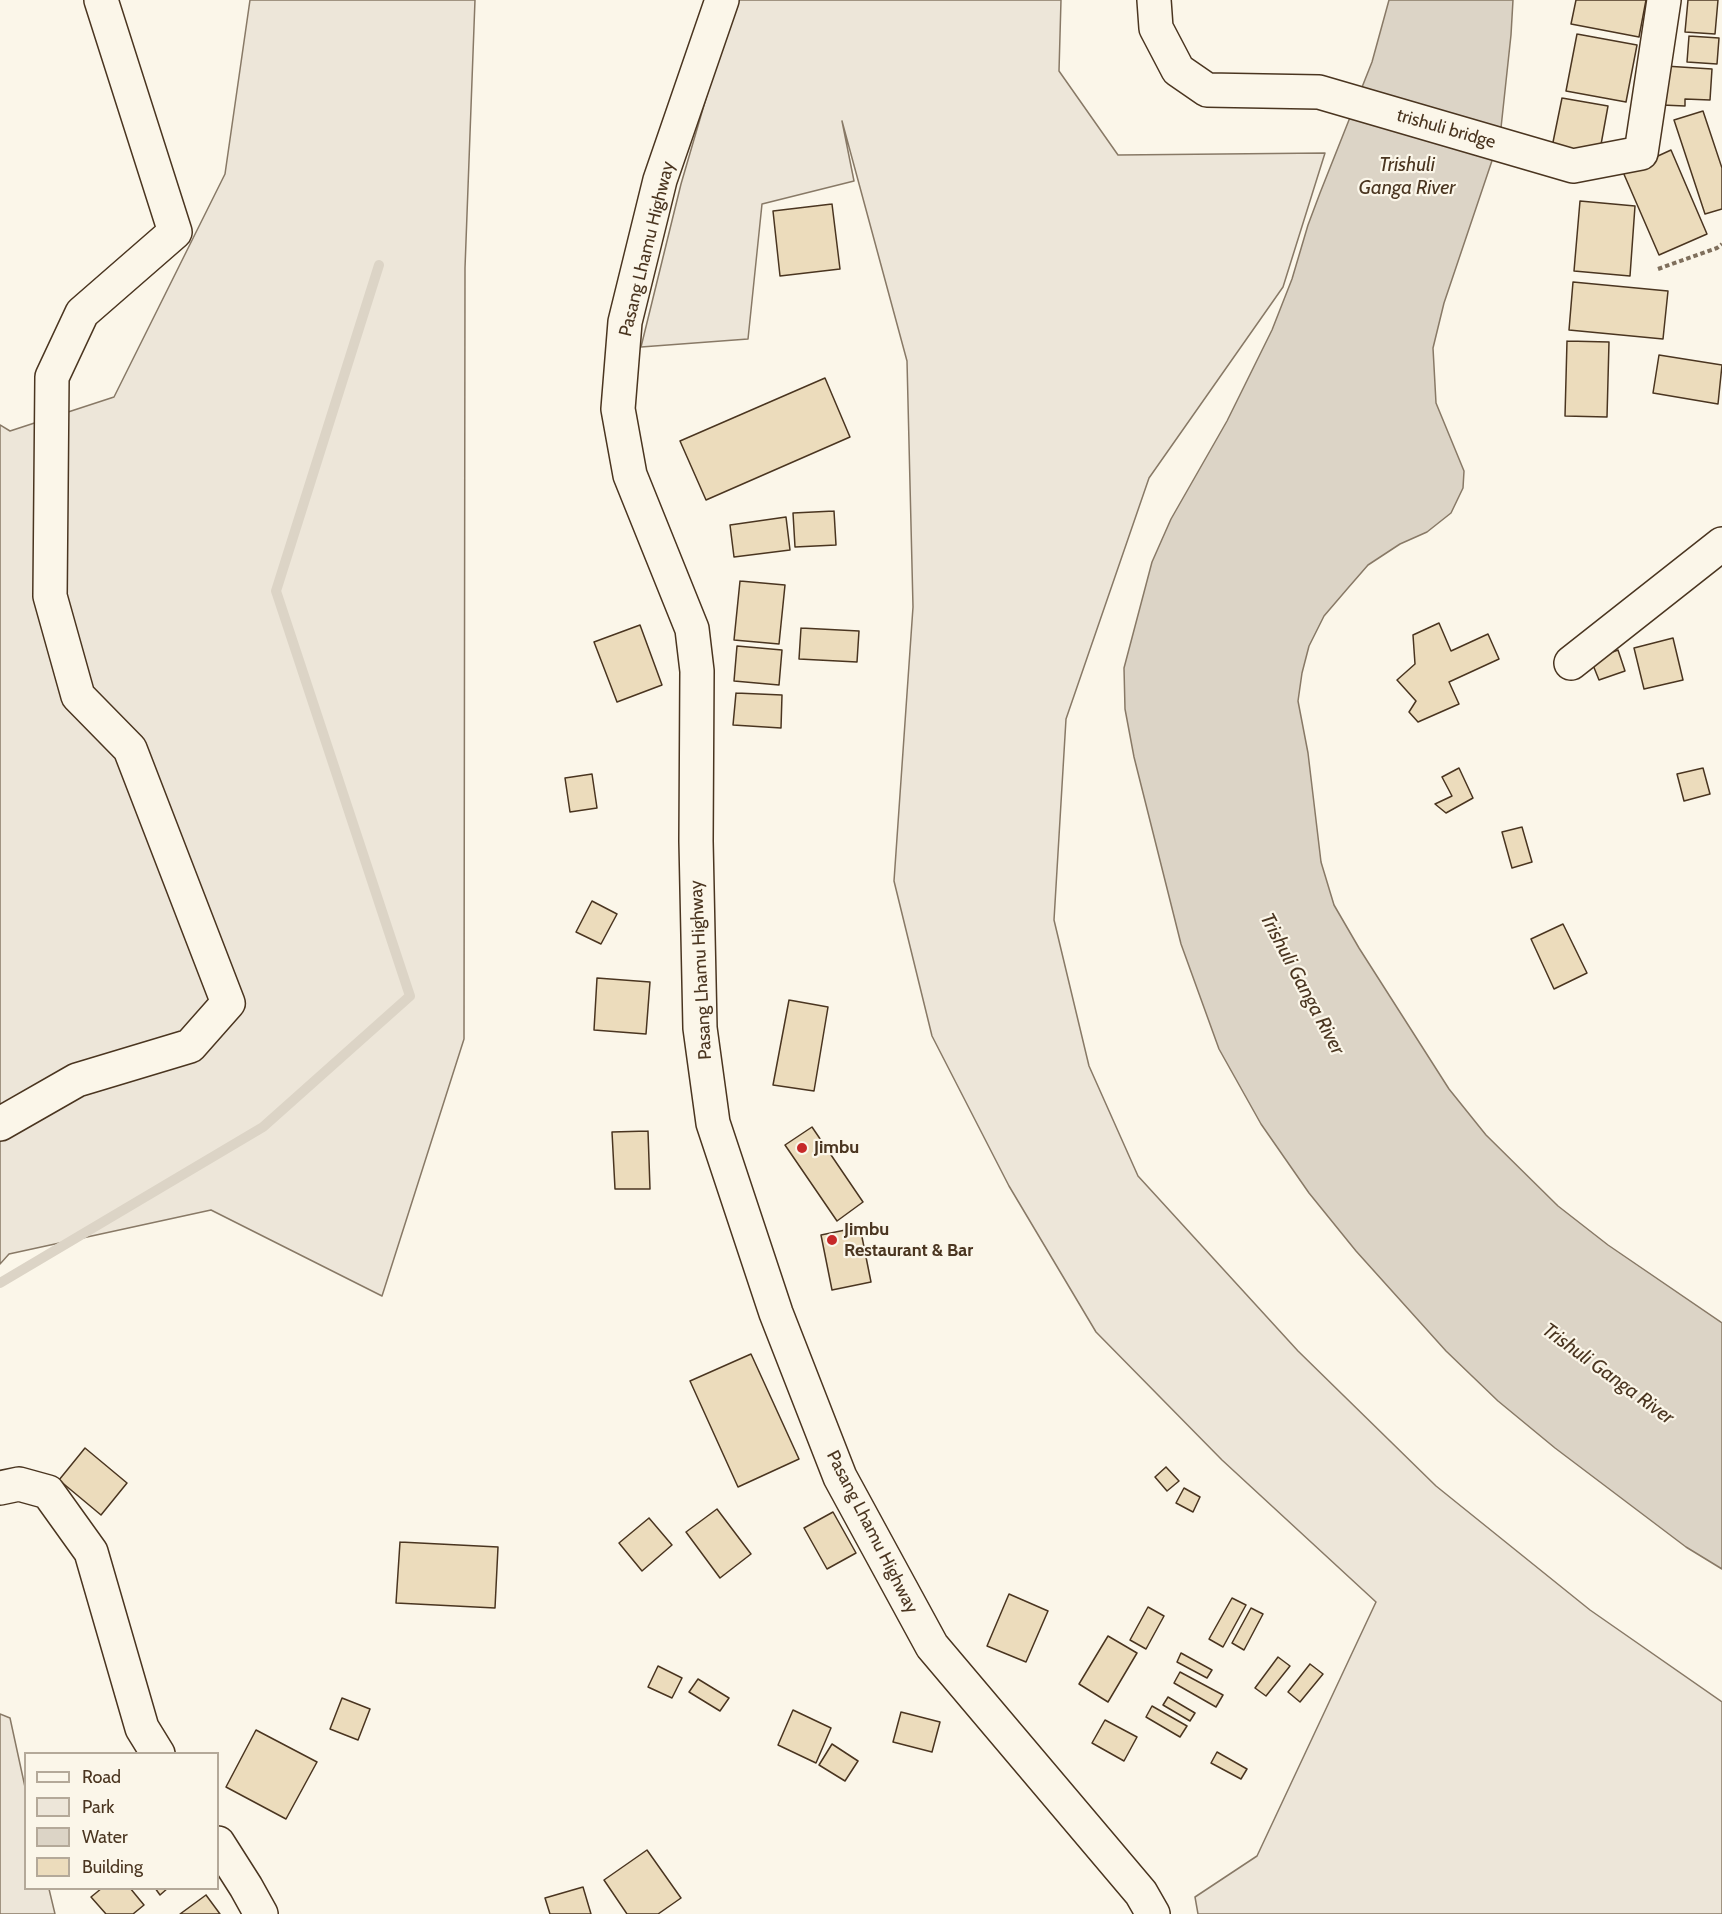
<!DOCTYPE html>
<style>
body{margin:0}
#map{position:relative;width:1722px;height:1914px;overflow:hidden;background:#fbf6e9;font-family:Cabin,sans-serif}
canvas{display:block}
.legend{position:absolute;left:24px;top:1752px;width:195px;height:138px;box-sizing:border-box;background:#fbf6e9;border:2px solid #b4a999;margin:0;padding:8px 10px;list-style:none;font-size:18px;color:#4a3520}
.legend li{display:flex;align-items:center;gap:12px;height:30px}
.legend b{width:30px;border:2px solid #b4a999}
</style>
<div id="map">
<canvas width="1722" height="1914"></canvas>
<ul class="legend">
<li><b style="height:8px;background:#fbf6e9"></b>Road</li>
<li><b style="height:16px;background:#ede6d9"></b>Park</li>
<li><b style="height:16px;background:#dcd4c6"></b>Water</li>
<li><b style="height:16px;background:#ecdcbc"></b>Building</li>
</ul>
</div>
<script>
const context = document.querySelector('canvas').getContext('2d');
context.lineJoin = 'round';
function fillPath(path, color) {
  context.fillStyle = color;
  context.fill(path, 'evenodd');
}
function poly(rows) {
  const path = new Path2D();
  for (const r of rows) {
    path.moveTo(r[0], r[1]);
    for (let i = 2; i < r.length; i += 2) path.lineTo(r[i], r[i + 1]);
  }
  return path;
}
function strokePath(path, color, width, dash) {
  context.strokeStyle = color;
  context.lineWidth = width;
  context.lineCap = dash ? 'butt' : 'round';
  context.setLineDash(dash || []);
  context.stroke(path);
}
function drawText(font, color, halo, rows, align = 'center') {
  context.font = font + ' Cabin,sans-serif';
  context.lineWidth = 4.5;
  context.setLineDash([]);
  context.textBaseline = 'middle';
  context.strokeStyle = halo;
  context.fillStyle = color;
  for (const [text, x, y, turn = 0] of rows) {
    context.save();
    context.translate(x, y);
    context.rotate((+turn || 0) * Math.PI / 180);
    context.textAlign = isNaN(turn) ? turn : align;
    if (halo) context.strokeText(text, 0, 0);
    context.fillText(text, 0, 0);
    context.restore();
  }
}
const green = poly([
 [250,0,475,0,465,268,464,1039,382,1296,211,1210,9,1254,0,1264,0,425,10,431,114,397,225,174,250,0],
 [739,0,1061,0,1059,71,1118,155,1325,153,1283,287,1149,478,1066,719,1054,920,1089,1066,1138,1176,1298,1351,1436,1486,1590,1610,1722,1702,1722,1914,1198,1914,1195,1897,1257,1856,1376,1602,1222,1460,1096,1332,1009,1186,932,1036,894,881,913,607,907,361,842,121,854,181,762,204,748,339,641,347,681,184,716,64,739,0],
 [0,1714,10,1718,25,1787,26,1888,49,1889,55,1914,0,1914,0,1714]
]);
const water = poly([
 [1389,0,1513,0,1511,35,1500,137,1444,303,1433,348,1436,403,1464,471,1463,488,1451,513,1427,532,1400,544,1368,565,1348,588,1324,616,1309,646,1302,673,1298,701,1308,753,1321,862,1334,905,1359,948,1449,1089,1486,1135,1558,1206,1608,1245,1722,1323,1722,1569,1686,1547,1555,1448,1498,1401,1446,1351,1356,1251,1309,1193,1261,1124,1219,1049,1181,944,1134,757,1125,709,1124,668,1152,562,1171,519,1227,421,1272,330,1292,279,1308,225,1320,193,1372,62,1389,0]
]);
const stream = poly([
 [0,1283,263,1127,410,996,276,591,379,265]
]);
const building = poly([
 [1576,0,1646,0,1639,37,1571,24,1576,0],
 [1688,0,1718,0,1715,34,1685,32,1688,0],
 [1577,34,1637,45,1626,102,1566,91,1577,34],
 [1689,36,1719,38,1717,64,1687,62,1689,36],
 [1665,66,1712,69,1710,100,1685,99,1685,106,1662,105,1665,66],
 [1562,98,1608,106,1598,161,1551,152,1562,98],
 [1703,111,1722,168,1722,209,1705,214,1674,120,1703,111],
 [1671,150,1707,234,1659,255,1623,172,1671,150],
 [1580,201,1635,206,1630,276,1574,271,1580,201],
 [832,204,840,269,780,276,773,211,832,204],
 [1573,282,1668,291,1663,339,1569,330,1573,282],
 [1567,341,1609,342,1607,417,1565,416,1567,341],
 [1659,355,1722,365,1718,404,1653,393,1659,355],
 [825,378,850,437,706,500,680,441,825,378],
 [834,511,836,545,795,547,793,513,834,511],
 [786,517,790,550,734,557,730,525,786,517],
 [740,581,785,585,779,644,734,640,740,581],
 [1439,623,1451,651,1488,634,1499,659,1449,682,1459,704,1418,722,1409,712,1416,701,1397,680,1415,664,1413,635,1439,623],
 [640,625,662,685,617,702,594,642,640,625],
 [801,628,859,631,857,662,799,659,801,628],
 [1673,638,1683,680,1644,689,1634,648,1673,638],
 [737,646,782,650,779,685,734,681,737,646],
 [1618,650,1625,671,1599,680,1591,660,1618,650],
 [736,693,782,695,781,728,733,725,736,693],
 [1459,768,1473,798,1446,813,1435,804,1452,796,1442,777,1459,768],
 [1703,768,1710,794,1684,801,1677,774,1703,768],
 [592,774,597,808,570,812,565,778,592,774],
 [1522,827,1532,862,1512,868,1502,832,1522,827],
 [592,901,617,914,601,944,576,932,592,901],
 [1563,924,1587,973,1554,989,1531,939,1563,924],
 [597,978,650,982,646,1034,594,1030,597,978],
 [789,1000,828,1007,814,1091,773,1085,789,1000],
 [812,1127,863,1202,837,1221,785,1145,812,1127],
 [648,1131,650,1189,615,1189,612,1132,648,1131],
 [860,1227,871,1282,832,1290,821,1235,860,1227],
 [751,1354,799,1459,738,1487,690,1381,751,1354],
 [85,1448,127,1483,101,1515,59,1480,85,1448],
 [1166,1467,1179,1481,1167,1491,1155,1477,1166,1467],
 [1184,1488,1200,1497,1193,1512,1176,1503,1184,1488],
 [717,1509,751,1554,720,1578,686,1532,717,1509],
 [833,1512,856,1553,827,1569,804,1528,833,1512],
 [649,1518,672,1545,642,1571,619,1543,649,1518],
 [400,1542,498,1547,495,1608,396,1603,400,1542],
 [1009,1594,1048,1611,1026,1662,987,1646,1009,1594],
 [1232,1598,1246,1605,1223,1647,1209,1639,1232,1598],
 [1148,1607,1164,1616,1146,1649,1130,1640,1148,1607],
 [1251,1608,1263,1614,1244,1650,1232,1643,1251,1608],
 [1108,1636,1137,1653,1108,1702,1079,1684,1108,1636],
 [1181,1653,1212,1670,1207,1678,1177,1662,1181,1653],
 [1278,1657,1290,1666,1266,1696,1255,1688,1278,1657],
 [1310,1664,1323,1674,1300,1702,1288,1692,1310,1664],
 [658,1666,682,1678,672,1698,648,1687,658,1666],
 [1180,1672,1223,1695,1216,1707,1174,1683,1180,1672],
 [698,1679,729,1698,720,1711,689,1692,698,1679],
 [1168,1697,1195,1713,1190,1721,1163,1705,1168,1697],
 [342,1698,370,1709,358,1740,330,1729,342,1698],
 [1152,1706,1187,1726,1180,1737,1146,1717,1152,1706],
 [793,1710,831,1728,816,1763,778,1745,793,1710],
 [901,1712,940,1722,932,1752,893,1742,901,1712],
 [1105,1720,1137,1737,1124,1761,1092,1743,1105,1720],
 [256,1730,317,1762,286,1819,226,1787,256,1730],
 [832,1744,858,1761,845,1781,819,1765,832,1744],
 [1217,1752,1247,1769,1241,1779,1211,1763,1217,1752],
 [647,1850,681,1898,658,1914,627,1914,604,1880,647,1850],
 [583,1887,591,1914,550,1914,545,1898,583,1887],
 [102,1888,130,1888,144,1905,133,1914,106,1914,91,1897,102,1888],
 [155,1888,168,1888,160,1895,155,1888],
 [206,1895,220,1914,180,1914,206,1895]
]);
const path = poly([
 [1658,269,1717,248,1722,244]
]);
const minor = poly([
 [1154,0,1156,28,1178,70,1207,90,1319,92,1573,166,1641,153,1664,0],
 [1571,663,1722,544],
 [0,1124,77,1080,190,1046,228,1003,130,749,78,696,50,596,52,377,82,313,175,232,101,0],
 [0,1488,19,1484,48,1492,91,1552,142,1728,158,1754],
 [218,1843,246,1887,261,1914]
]);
const major = poly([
 [722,0,660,180,625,322,618,409,630,475,692,629,697,671,696,841,700,1028,713,1123,776,1313,840,1477,932,1646,1141,1893,1153,1914]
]);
const markers = [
 [802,1148,6,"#c62828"],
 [832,1240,6,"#c62828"]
];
const streetNames = [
 ["trishuli bridge",1446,129,16],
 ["Pasang Lhamu Highway",647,249,-76],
 ["Pasang Lhamu Highway",701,970,-93],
 ["Pasang Lhamu Highway",872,1532,63]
];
const poiNames = [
 ["Jimbu",814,1148],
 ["Jimbu",844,1230],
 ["Restaurant & Bar",844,1251]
];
const waterNames = [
 ["Trishuli",1407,165],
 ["Ganga River",1407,188],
 ["Trishuli Ganga River",1302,984,62],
 ["Trishuli Ganga River",1608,1374,36]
];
fillPath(green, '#ede6d9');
strokePath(green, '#887966', 1.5);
fillPath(water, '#dcd4c6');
strokePath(water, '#887966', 1.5);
strokePath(stream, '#dcd4c6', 10);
fillPath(building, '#ecdcbc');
strokePath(building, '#4a3520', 1.5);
strokePath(minor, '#4a3520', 36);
strokePath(major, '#4a3520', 36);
strokePath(path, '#7f6f5c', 4, [4.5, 3]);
strokePath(minor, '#fbf6e9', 33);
strokePath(major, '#fbf6e9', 33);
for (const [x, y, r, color] of markers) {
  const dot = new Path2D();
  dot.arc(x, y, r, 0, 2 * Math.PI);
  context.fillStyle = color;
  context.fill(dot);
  strokePath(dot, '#fbf6e9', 2);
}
drawText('18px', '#4a3520', '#fbf6e9', streetNames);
drawText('bold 18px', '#4a3520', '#fbf6e9', poiNames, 'left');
drawText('italic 20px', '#4a3520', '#fbf6e9', waterNames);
</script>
